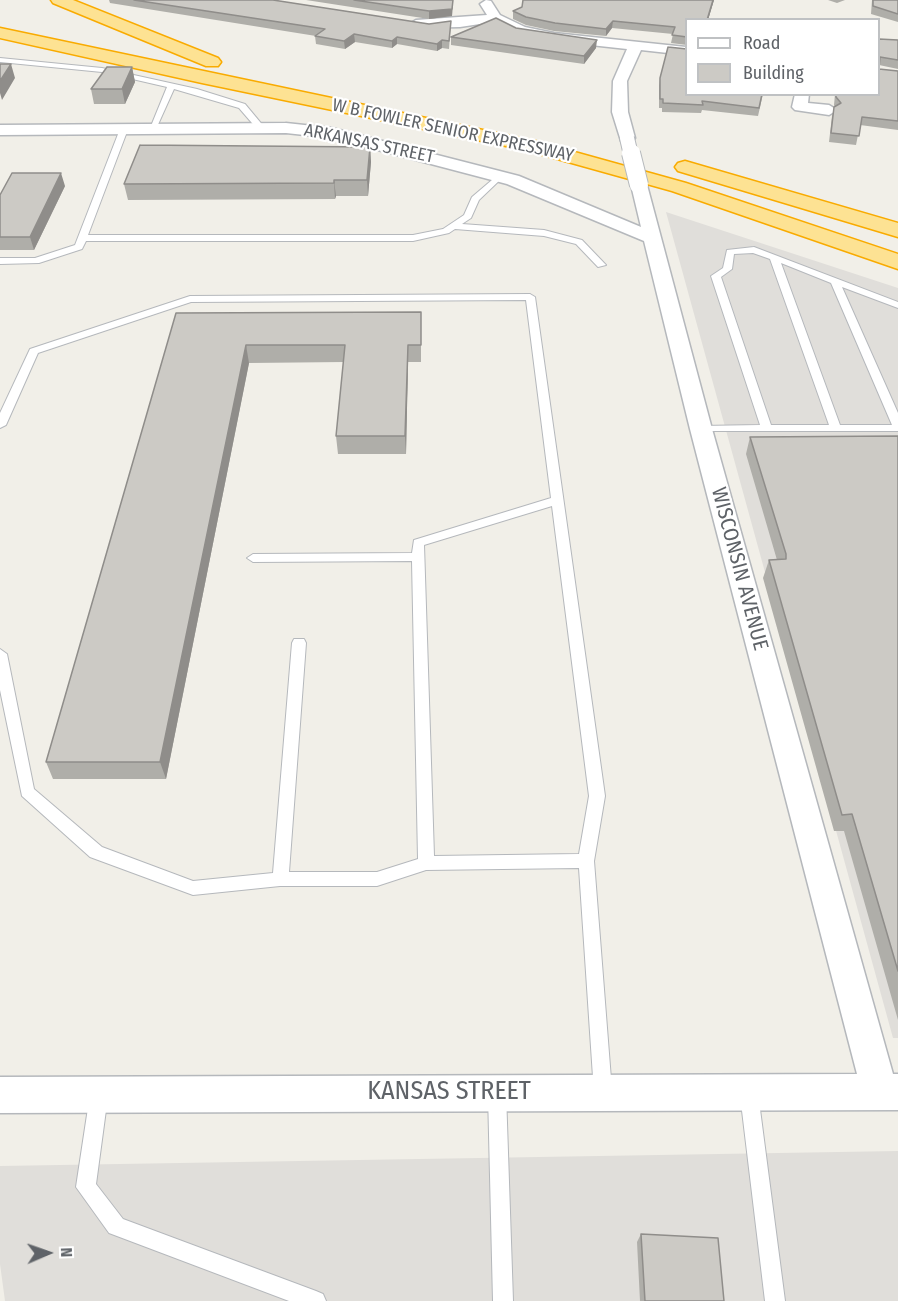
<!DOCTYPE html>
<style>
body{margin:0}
#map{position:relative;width:898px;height:1301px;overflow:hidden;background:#f1efe8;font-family:"Fira Sans Condensed",sans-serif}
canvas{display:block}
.legend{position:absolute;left:685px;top:18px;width:195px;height:78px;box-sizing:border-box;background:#fff;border:2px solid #bfc1c3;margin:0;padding:8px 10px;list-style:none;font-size:18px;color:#5f6368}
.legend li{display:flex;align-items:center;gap:12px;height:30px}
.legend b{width:30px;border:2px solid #bfc1c3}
.north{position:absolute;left:18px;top:1223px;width:60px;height:60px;-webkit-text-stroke:4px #fff;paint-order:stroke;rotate:88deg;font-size:16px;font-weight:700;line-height:24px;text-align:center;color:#5f6368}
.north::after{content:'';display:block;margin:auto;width:21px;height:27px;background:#5f6368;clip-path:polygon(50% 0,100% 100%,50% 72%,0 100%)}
</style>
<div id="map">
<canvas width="898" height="1301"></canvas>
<ul class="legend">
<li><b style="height:8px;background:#fff"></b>Road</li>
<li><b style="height:16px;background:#cccac5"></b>Building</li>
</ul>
<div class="north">N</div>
</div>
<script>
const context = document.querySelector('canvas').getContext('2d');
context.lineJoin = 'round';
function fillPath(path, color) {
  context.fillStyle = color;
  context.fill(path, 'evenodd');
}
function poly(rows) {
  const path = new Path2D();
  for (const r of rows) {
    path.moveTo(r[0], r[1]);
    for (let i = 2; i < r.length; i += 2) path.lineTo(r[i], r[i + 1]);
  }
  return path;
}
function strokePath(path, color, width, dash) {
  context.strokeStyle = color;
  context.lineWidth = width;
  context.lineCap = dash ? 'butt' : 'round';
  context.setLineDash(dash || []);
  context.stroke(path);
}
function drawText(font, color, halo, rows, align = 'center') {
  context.font = font + ' "Fira Sans Condensed",sans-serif';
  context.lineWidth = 4.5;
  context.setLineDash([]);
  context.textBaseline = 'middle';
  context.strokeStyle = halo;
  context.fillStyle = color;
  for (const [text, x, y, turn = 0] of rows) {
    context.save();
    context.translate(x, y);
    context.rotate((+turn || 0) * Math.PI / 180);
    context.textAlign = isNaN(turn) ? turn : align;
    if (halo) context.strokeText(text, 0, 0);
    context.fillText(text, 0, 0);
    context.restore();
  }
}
const industrial = poly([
 [666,212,898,288,898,1038,893,1038],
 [898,1151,898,1301,5,1301,0,1264,0,1166]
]);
const lane = poly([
 [0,58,102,68,197,89,245,104,265,128,258,130,239,108,174,89,156,129,149,131,167,87,102,72,0,62,0,58],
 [124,127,128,129,88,235,413,235,443,229,464,215,472,197,499,174,503,176,502,178,479,200,471,218,462,224,544,230,582,240,606,265,598,267,576,244,544,236,455,229,449,233,413,241,86,241,82,249,39,263,0,264,0,258,35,258,75,245,120,129,124,127],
 [754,247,898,302,898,308,842,287,898,413,898,431,697,431,695,429,701,426,760,425,711,276,723,268,727,250,754,247],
 [753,253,770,259,829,425,771,425,721,277,732,269,734,254,753,253],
 [781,263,831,283,892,425,840,425,781,263],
 [530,294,535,297,605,796,594,861,612,1092,609,1098,603,1101,597,1098,594,1092,579,868,426,870,377,886,280,886,193,895,90,857,22,796,0,690,0,649,7,654,34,789,102,847,193,881,273,873,292,643,294,639,304,639,306,643,289,872,377,872,418,859,412,561,253,562,247,558,253,554,412,553,414,540,551,498,526,300,191,302,38,353,6,425,0,428,0,413,30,349,190,296,530,294],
 [552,506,589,796,579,854,434,856,424,545,552,506],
 [497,1084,503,1087,506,1093,513,1301,493,1301,488,1093,491,1087,497,1084],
 [749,1085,755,1088,758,1094,785,1301,765,1301,740,1094,743,1088,749,1085],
 [99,1086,105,1089,108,1095,96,1184,123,1219,316,1291,323,1294,326,1301,289,1301,109,1233,76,1187,90,1095,93,1089,99,1086]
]);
const street = poly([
 [486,0,491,1,500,15,525,27,554,33,686,47,686,55,641,50,627,81,628,112,635,138,633,141,621,141,612,112,613,81,627,49,554,41,516,33,493,22,460,27,416,28,409,24,416,20,487,15,480,4,486,0],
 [795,94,809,94,808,103,829,105,837,110,829,115,795,110,792,107,795,94],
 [286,123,332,128,519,176,641,227,631,185,639,180,647,185,712,429,893,1074,898,1074,898,1110,0,1113,0,1077,857,1074,690,429,644,241,507,184,332,138,286,133,0,135,0,125,286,123]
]);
const highway = poly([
 [51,0,73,0,218,58,221,62,218,66,206,66,53,3,51,0],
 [0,28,535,141,686,183,898,254,898,269,672,191,525,150,202,83,0,38,0,28],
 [685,161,898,223,898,237,678,171,675,167,678,163,685,161]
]);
const streetBridgeFar1 = poly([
 [627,138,631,155]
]);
const streetBridge = poly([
 [631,153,639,185]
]);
const wall = poly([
 [109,0,273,0,429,24,451,21,449,49,442,48,437,51,397,44,392,48,355,42,345,49,316,44,315,36,316,36,110,3],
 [306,0,453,0,452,16,429,19],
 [714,0,708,20,687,20,687,45,671,43,673,34,612,28,606,36,554,31,526,25,513,19,513,11],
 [828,0,845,0,837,3],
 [872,0,898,0,898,22,871,14],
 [516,28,596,48,584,64,451,45,451,37],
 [879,39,898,40,898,69,879,65],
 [132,67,135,82,125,104,94,104,91,89],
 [898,71,898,130,860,125,856,145,829,142,832,116,835,107,834,105,835,94,879,94],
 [660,78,763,94,758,116,702,110,701,113,662,112,662,108,659,108,659,86],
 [370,147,371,162,368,196,336,196,335,199,128,200,124,184],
 [65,186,34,250,0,250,0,195],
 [176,313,421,330,421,362,408,362,406,454,338,454,336,436,344,362,249,363,166,779,53,779,46,762],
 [898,436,898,1020,844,831,834,831,763,578,769,560,777,560,746,454,750,437],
 [641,1234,724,1301,640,1301,637,1242]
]);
const shadedWall = poly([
 [453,0,452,16,429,19,429,11],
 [713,0,714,0,708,20,707,20],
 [613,21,612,28,606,36,606,29],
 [354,34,355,42,345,49,344,41],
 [397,37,397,44,392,48,392,41],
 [442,40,442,48,437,51,437,44],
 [597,40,596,48,584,64,584,56],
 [11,64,15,78,2,100,0,93,0,81],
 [132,67,135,82,125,104,122,89],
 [370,147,371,162,368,196,367,180],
 [61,173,65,186,34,250,30,237],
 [334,180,336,196,335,199,334,183],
 [246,345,249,363,166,779,160,762],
 [408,345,408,362,406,454,405,436]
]);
const building = poly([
 [134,0,273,0,429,24,451,21,449,41,442,40,437,44,397,37,392,41,354,34,344,41,315,36,325,29,134,0],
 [354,0,453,0,452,9,429,11,354,0],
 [523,0,713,0,707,20,687,20,687,37,672,35,675,27,613,21,606,29,555,23,526,17,513,11,522,7,523,0],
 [873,0,898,0,898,14,873,6,873,0],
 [496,18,516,28,597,40,584,56,451,37,496,18],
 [879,39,898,40,898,60,880,57,879,68,879,39],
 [668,47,687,49,687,94,762,94,759,108,702,101,703,105,663,103,663,99,660,99,660,78,668,47],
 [0,64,11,64,0,81,0,64],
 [107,67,132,67,122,89,91,89,107,67],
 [879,69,898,71,898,121,862,117,859,136,831,133,834,107,841,103,836,97,836,94,879,94,879,69],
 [140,145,370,147,367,180,334,180,334,183,124,184,140,145],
 [12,173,61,173,30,237,0,237,0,195,12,173],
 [421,312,421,345,408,345,405,436,336,436,345,345,246,345,160,762,46,762,176,313,421,312],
 [898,436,898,971,852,814,842,815,769,560,786,559,786,554,750,437,898,436],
 [641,1234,718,1238,724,1301,645,1301,641,1234]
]);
const farStreetnames = [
 ["W B FOWLER SENIOR EXPRESSWAY",453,131,12],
 ["ARKANSAS STREET",369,144,12]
];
const streetNames = [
 ["WISCONSIN AVENUE",739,569,75]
];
const nearStreetnames = [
 ["KANSAS STREET",449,1092]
];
fillPath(industrial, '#e0deda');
strokePath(lane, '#b5b8bc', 2);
strokePath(street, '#b5b8bc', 3);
strokePath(highway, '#f9ab00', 3);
fillPath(lane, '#fff');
fillPath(street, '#fff');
fillPath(highway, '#fde293');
strokePath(streetBridgeFar1, '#b5b8bc', 16, []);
strokePath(streetBridge, '#b5b8bc', 20, []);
strokePath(streetBridgeFar1, '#fff', 14);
strokePath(streetBridge, '#fff', 18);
fillPath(wall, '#afaea9');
fillPath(shadedWall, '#8f8d8a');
fillPath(building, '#cccac5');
strokePath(building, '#8f8d8a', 1.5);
drawText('18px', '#5f6368', '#fff', farStreetnames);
drawText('21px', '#5f6368', '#fff', streetNames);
drawText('26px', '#5f6368', '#fff', nearStreetnames);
</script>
